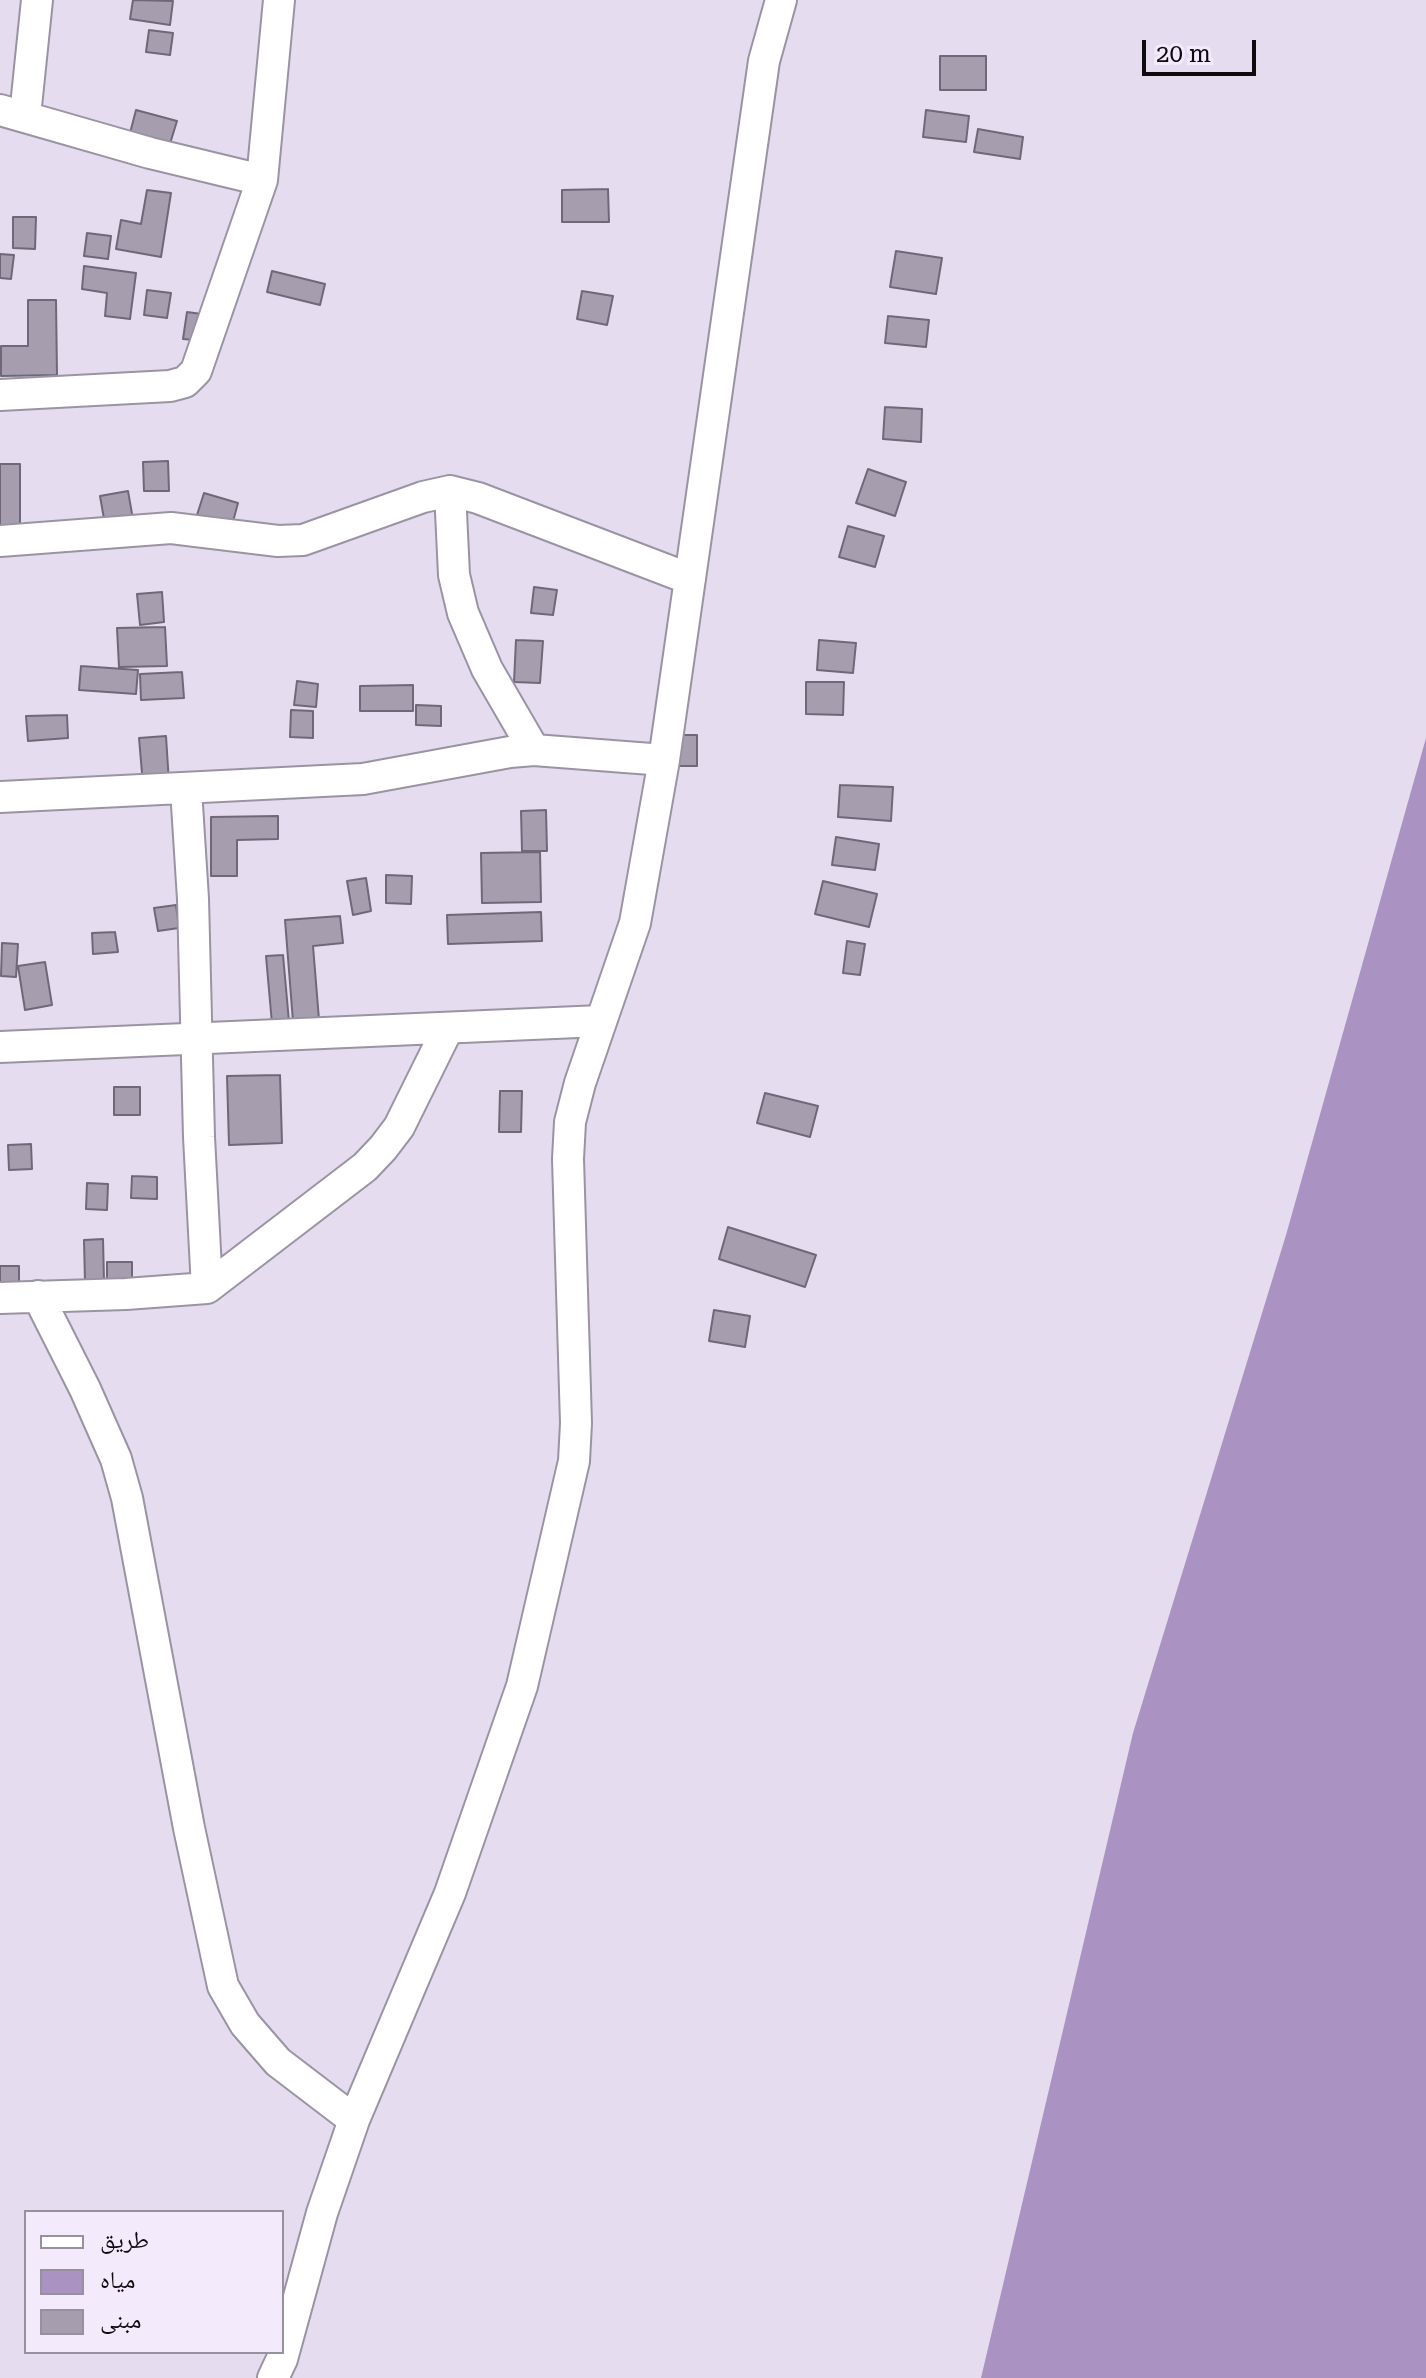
<!DOCTYPE html>
<meta charset="utf-8">
<style>
body{margin:0}
#map{position:relative;width:1426px;height:2378px;overflow:hidden;background:#e5ddef;font-family:"Roboto Serif","Noto Naskh Arabic",serif}
canvas{display:block}
.legend{position:absolute;left:24px;top:2210px;width:260px;height:144px;box-sizing:border-box;background:#f3eafc;border:2px solid #97909e;margin:0;padding:10px 14px;list-style:none;font-size:24px;color:#0d0a10}
.legend li{display:flex;align-items:center;gap:16px;height:40px}
.legend b{width:40px;border:2px solid #97909e}
.scale{position:absolute;left:1142px;top:40px;width:114px;height:36px;box-sizing:border-box;border:4px solid #0d0a10;border-top:0;padding-left:10px;font-size:24px;line-height:28px;white-space:nowrap;color:#0d0a10;-webkit-text-stroke:6px #f3eafc;paint-order:stroke}
</style>
<div id="map">
<canvas width="1426" height="2378"></canvas>
<ul class="legend">
<li><b style="height:10px;background:#fff"></b>طريق</li>
<li><b style="height:22px;background:#aa92c3"></b>مياه</li>
<li><b style="height:22px;background:#a69eae"></b>مبنى</li>
</ul>
<div class="scale">20 m</div>
</div>
<script>
const context = document.querySelector('canvas').getContext('2d');
context.lineJoin = 'round';
function fillPath(path, color) {
  context.fillStyle = color;
  context.fill(path, 'evenodd');
}
function poly(rows) {
  const path = new Path2D();
  for (const r of rows) {
    path.moveTo(r[0], r[1]);
    for (let i = 2; i < r.length; i += 2) path.lineTo(r[i], r[i + 1]);
  }
  return path;
}
function strokePath(path, color, width, dash) {
  context.strokeStyle = color;
  context.lineWidth = width;
  context.lineCap = dash ? 'butt' : 'round';
  context.setLineDash(dash || []);
  context.stroke(path);
}
const water = poly([
 [1426,738,1426,2378,981,2378,1133,1733,1286,1235]
]);
const building = poly([
 [133,0,173,1,170,25,130,19,133,0],
 [149,30,173,33,170,55,146,52,149,30],
 [940,56,986,56,986,90,940,90,940,56],
 [136,110,177,121,169,147,129,137,136,110],
 [926,110,969,116,966,142,923,137,926,110],
 [978,129,1023,137,1020,159,974,152,978,129],
 [608,189,609,222,562,222,562,190,608,189],
 [147,190,171,193,161,257,116,249,121,220,141,224,147,190],
 [13,217,36,217,35,249,13,248,13,217],
 [87,233,111,236,108,259,84,256,87,233],
 [896,251,942,258,936,294,890,287,896,251],
 [0,254,14,255,11,279,0,278,0,254],
 [84,266,136,273,130,319,105,316,107,293,82,289,84,266],
 [272,271,325,284,320,305,267,292,272,271],
 [147,290,171,293,167,318,144,315,147,290],
 [582,291,613,296,607,325,577,319,582,291],
 [28,300,56,300,57,375,1,376,1,346,28,346,28,300],
 [187,312,209,315,206,341,183,339,187,312],
 [888,316,929,320,926,347,885,343,888,316],
 [885,407,922,409,921,442,883,439,885,407],
 [168,461,169,491,144,491,143,462,168,461],
 [0,464,20,464,20,540,0,540,0,464],
 [868,469,906,482,895,516,856,503,868,469],
 [128,491,135,531,107,536,100,496,128,491],
 [204,493,238,503,232,525,197,515,204,493],
 [848,526,884,536,875,567,839,557,848,526],
 [534,587,557,590,553,615,531,613,534,587],
 [162,592,164,622,140,625,137,594,162,592],
 [165,627,167,666,119,667,117,628,165,627],
 [516,640,543,641,540,683,514,682,516,640],
 [819,640,856,643,853,673,817,670,819,640],
 [81,666,138,670,136,694,79,690,81,666],
 [182,672,184,698,141,700,140,674,182,672],
 [297,681,318,684,316,707,294,705,297,681],
 [806,682,844,682,843,715,806,714,806,682],
 [413,685,413,711,360,711,360,686,413,685],
 [416,705,441,706,441,726,416,725,416,705],
 [291,710,313,711,313,738,290,737,291,710],
 [67,715,68,738,28,741,26,716,67,715],
 [672,735,697,735,697,766,672,766,672,735],
 [166,736,169,783,143,785,139,738,166,736],
 [840,785,893,787,891,821,838,817,840,785],
 [546,810,547,851,522,851,521,811,546,810],
 [278,816,278,839,237,840,237,876,211,876,211,817,278,816],
 [836,837,879,844,875,870,832,865,836,837],
 [540,852,541,902,482,903,481,853,540,852],
 [386,875,412,876,411,904,386,903,386,875],
 [366,878,371,911,353,915,347,881,366,878],
 [823,881,877,894,869,927,815,914,823,881],
 [176,905,179,928,158,931,154,908,176,905],
 [541,912,542,941,448,944,447,915,541,912],
 [340,916,343,943,313,946,320,1032,294,1034,285,920,340,916],
 [115,932,118,952,93,954,92,933,115,932],
 [847,941,865,944,860,975,843,973,847,941],
 [2,943,18,944,16,977,1,976,2,943],
 [283,955,290,1033,273,1035,266,956,283,955],
 [45,962,52,1005,25,1010,18,966,45,962],
 [280,1075,282,1143,229,1145,227,1076,280,1075],
 [114,1087,140,1087,140,1115,114,1115,114,1087],
 [500,1091,522,1091,521,1132,499,1132,500,1091],
 [765,1093,818,1106,810,1137,757,1123,765,1093],
 [31,1144,32,1169,9,1170,8,1145,31,1144],
 [132,1176,157,1177,157,1199,131,1198,132,1176],
 [87,1183,108,1184,107,1210,86,1209,87,1183],
 [728,1227,816,1255,805,1287,719,1259,728,1227],
 [103,1239,104,1281,85,1282,84,1240,103,1239],
 [107,1262,132,1262,132,1287,107,1288,107,1262],
 [0,1266,19,1266,19,1293,0,1294,0,1266],
 [714,1310,750,1316,745,1347,709,1341,714,1310]
]);
const minor = poly([
 [0,110,150,153,262,180],
 [25,116,37,0],
 [0,395,170,386,185,382,196,371,262,180,279,0],
 [450,491,454,575,463,613,487,669,534,750],
 [0,541,171,528,278,541,303,540,423,497,450,491,478,498,690,579],
 [186,789,193,899,199,1137,207,1288],
 [0,797,363,779,510,752,534,750,664,760],
 [0,1047,601,1021],
 [38,1296,85,1389,116,1459,127,1498,189,1828,223,1986,245,2024,278,2062,354,2120],
 [0,1298,126,1294,207,1288,365,1167,383,1148,399,1127,448,1028],
 [273,2378,282,2359,322,2213,354,2120,450,1893,522,1686,574,1461,576,1423,568,1159,570,1122,580,1083,635,923,664,760,764,61,781,0]
]);
fillPath(water, '#aa92c3');
fillPath(building, '#a69eae');
strokePath(building, '#6f6878', 2);
strokePath(minor, '#9a93a3', 34);
strokePath(minor, '#fff', 30);
</script>
